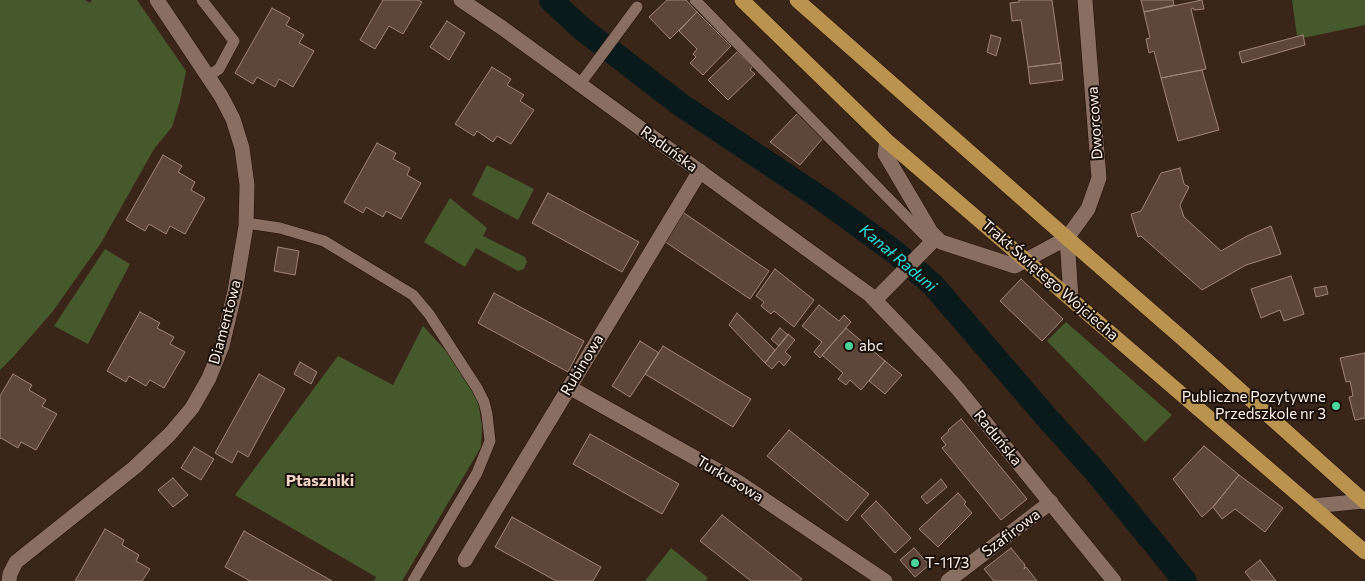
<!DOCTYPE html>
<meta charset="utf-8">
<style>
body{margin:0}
canvas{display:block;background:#3a2519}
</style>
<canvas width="1365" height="581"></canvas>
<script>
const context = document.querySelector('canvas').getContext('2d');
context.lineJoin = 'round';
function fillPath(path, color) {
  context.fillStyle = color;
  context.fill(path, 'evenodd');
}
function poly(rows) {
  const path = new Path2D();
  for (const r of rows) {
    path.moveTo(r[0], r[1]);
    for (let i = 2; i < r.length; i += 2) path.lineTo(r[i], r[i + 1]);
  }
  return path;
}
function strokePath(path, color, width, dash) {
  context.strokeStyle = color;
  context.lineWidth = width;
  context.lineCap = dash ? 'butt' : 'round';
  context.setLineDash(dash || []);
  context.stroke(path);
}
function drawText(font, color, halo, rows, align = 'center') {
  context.font = font + ' Commissioner,sans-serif';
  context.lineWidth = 4;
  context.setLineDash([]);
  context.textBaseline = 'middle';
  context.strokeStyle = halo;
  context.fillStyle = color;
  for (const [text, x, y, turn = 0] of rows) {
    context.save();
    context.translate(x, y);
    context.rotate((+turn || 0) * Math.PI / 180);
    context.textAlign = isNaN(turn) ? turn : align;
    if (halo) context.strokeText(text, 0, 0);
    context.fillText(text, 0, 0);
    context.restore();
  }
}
const green = poly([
 [0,0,85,0,90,3,92,0,137,0,186,71,180,101,172,127,154,149,101,243,53,311,13,357,0,370],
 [1292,0,1365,0,1365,25,1303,38,1302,35,1297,36],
 [487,165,534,189,518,220,472,195],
 [450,198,487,228,483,236,525,257,527,262,524,269,518,271,476,248,465,267,424,242],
 [105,249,130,264,88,344,54,326],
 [1066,322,1172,415,1145,442,1047,341],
 [423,326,455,361,478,401,482,426,481,447,402,581,374,581,376,577,235,495,338,356,393,385],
 [671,548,708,578,706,581,645,581]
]);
const canal = poly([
 [551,0,581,28,681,105,825,201,896,253,933,285,1048,419,1095,471,1185,581]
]);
const building = poly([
 [383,0,418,0,422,2,403,34,389,26,375,49,360,40,383,0],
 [667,0,686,0,697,12,670,39,649,17,667,0],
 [1019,0,1052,0,1061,63,1028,67,1021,20,1012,21,1010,3,1019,2,1019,0],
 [1141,0,1173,0,1174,5,1144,12,1141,0],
 [1202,0,1204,9,1194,10,1193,8,1191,9,1206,69,1161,78,1154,51,1149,53,1146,39,1150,38,1144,12,1202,0],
 [272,8,290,18,286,25,304,35,299,43,314,51,293,87,279,79,275,87,257,77,253,84,235,73,272,8],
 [697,12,731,46,703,75,690,63,696,57,693,54,697,49,679,31,697,12],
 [447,21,465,33,449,60,430,47,447,21],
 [991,35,1001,38,996,56,987,52,991,35],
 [1303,35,1305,45,1242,63,1239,52,1303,35],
 [737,52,752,67,750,70,755,74,728,100,708,80,737,52],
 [1061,63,1063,80,1030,84,1028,67,1061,63],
 [492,67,511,79,507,85,524,95,520,101,534,110,511,144,497,136,493,142,477,131,474,136,455,124,492,67],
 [1202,70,1219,130,1178,141,1161,78,1202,70],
 [798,113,823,138,800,165,770,142,798,113],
 [377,143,396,153,393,159,410,168,407,175,421,183,401,219,386,211,383,217,366,207,363,213,344,202,377,143],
 [163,155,182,166,178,172,195,182,191,190,205,198,185,234,170,226,166,234,149,224,145,231,126,220,163,155],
 [1180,168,1184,184,1189,187,1180,205,1184,217,1221,251,1247,236,1271,226,1281,254,1246,265,1202,290,1141,236,1138,237,1131,214,1141,211,1161,173,1180,168],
 [548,193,639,242,622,272,532,223,548,193],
 [684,213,769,271,750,299,664,241,684,213],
 [278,247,299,251,295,275,274,271,278,247],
 [775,269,814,300,794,327,774,311,771,314,761,306,764,302,756,296,775,269],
 [1291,276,1304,314,1284,321,1280,310,1261,318,1251,289,1291,276],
 [1021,279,1063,319,1042,341,1000,301,1021,279],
 [1326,286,1328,294,1316,297,1314,288,1326,286],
 [494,293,584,341,568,372,478,323,494,293],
 [819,305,839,321,844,315,851,322,820,358,814,352,822,342,802,326,819,305],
 [140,312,160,323,157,328,174,337,170,344,185,352,164,388,150,380,146,386,129,376,126,382,107,371,140,312],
 [737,313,775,350,765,363,729,325,737,313],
 [780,328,788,335,779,346,771,339,780,328],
 [846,328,885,361,861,390,850,380,846,385,838,379,843,373,822,355,846,328],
 [788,334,795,340,785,352,791,357,784,366,779,361,772,369,765,363,788,334],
 [640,341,659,353,630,397,612,386,640,341],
 [663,346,751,399,733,427,645,374,663,346],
 [1365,353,1365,418,1355,420,1349,397,1353,396,1350,381,1346,382,1340,358,1365,353],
 [885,361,902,375,885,394,869,381,885,361],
 [300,362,317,372,311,384,294,374,300,362],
 [13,374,32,385,29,390,46,400,42,406,57,414,36,450,21,442,18,448,1,438,0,439,0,396,13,374],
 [259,374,285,389,248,457,238,451,232,463,215,453,259,374],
 [961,419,1027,499,1001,520,942,448,946,445,941,438,949,431,948,430,961,419],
 [789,430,869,494,847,521,767,456,789,430],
 [590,434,679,484,662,514,573,464,590,434],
 [1204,446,1239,475,1213,507,1202,517,1173,479,1204,446],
 [194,447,214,459,201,480,181,468,194,447],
 [1239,475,1283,508,1265,532,1235,509,1222,519,1213,507,1239,475],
 [173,478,188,495,173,507,158,490,173,478],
 [941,479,947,487,927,504,921,497,941,479],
 [958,493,966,502,964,504,972,513,938,547,919,529,958,493],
 [876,501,911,538,895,553,861,516,876,501],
 [722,515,802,579,800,581,751,581,700,541,722,515],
 [512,517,601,567,593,581,556,581,495,547,512,517],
 [105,529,124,540,122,545,139,555,136,561,150,569,142,581,75,581,105,529],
 [244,531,332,581,250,581,225,567,244,531],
 [914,548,929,565,915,577,900,560,914,548],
 [1011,548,1025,565,1024,569,1026,567,1037,581,994,581,984,569,1011,548],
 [1260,560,1276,581,1252,581,1245,572,1260,560]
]);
const lane = poly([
 [202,0,234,41,219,69,208,76],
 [695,0,931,242],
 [580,84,637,7],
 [246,223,280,228,324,241,413,295,429,314,477,388,484,402,487,414,490,441,477,473,413,581]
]);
const street = poly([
 [461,0,501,27,870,295,934,362,958,389,1114,581],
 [887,141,885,154,931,232,941,242,1015,266,1026,260],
 [875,300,936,238],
 [569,387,738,482,885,581],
 [1313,506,1365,501],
 [465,560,700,171],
 [9,581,10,574,16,562,135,467,170,434,192,408,209,378,222,346,235,291,246,226,247,185,242,148,233,119,221,96,157,0],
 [948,581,1051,502]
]);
const secondary = poly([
 [1067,238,1071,298],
 [1026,260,1067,238,1088,209,1099,178,1085,0]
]);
const primary = poly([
 [742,0,887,141,1365,552],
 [797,0,1067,238,1182,338,1365,502]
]);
const markers = [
 [849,346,5,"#4cd49b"],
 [1336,406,5,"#4cd49b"],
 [915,563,5,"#4cd49b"]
];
const streetNames = [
 ["Dworcowa",1095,123,-94],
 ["Raduńska",669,149,36],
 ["Trakt Świętego Wojciecha",1050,280,41],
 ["Diamentowa",225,322,-75],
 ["Rubinowa",582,365,-59],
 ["Raduńska",998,438,51],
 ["Turkusowa",730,479,31],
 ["Szafirowa",1011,533,-37]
];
const poiNames = [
 ["abc",859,346],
 ["Publiczne Pozytywne",1326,397,"right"],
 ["Przedszkole nr 3",1326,414,"right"],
 ["T-1173",925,563]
];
const waterNames = [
 ["Kanał Raduni",898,258,40]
];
const neighbourhoodNames = [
 ["Ptaszniki",320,481]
];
fillPath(green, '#46592d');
strokePath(canal, '#0a1a1a', 24);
fillPath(building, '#5f463b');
strokePath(building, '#a08478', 1);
strokePath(lane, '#210d04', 12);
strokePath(street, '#210d04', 16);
strokePath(secondary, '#210d04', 16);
strokePath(primary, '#210d04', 16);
strokePath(lane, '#896f62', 11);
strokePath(street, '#896f62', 15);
strokePath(secondary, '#896f62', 15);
strokePath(primary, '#ba944e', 15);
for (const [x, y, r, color] of markers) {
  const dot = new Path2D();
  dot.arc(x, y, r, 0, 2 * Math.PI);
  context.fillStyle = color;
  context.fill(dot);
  strokePath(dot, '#1a100b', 2);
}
drawText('15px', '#fff0e8', '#1a100b', streetNames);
drawText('15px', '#fff0e8', '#1a100b', poiNames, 'left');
drawText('italic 16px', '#1de5e7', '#1a100b', waterNames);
drawText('bold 16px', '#f0d3c4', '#1a100b', neighbourhoodNames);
</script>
